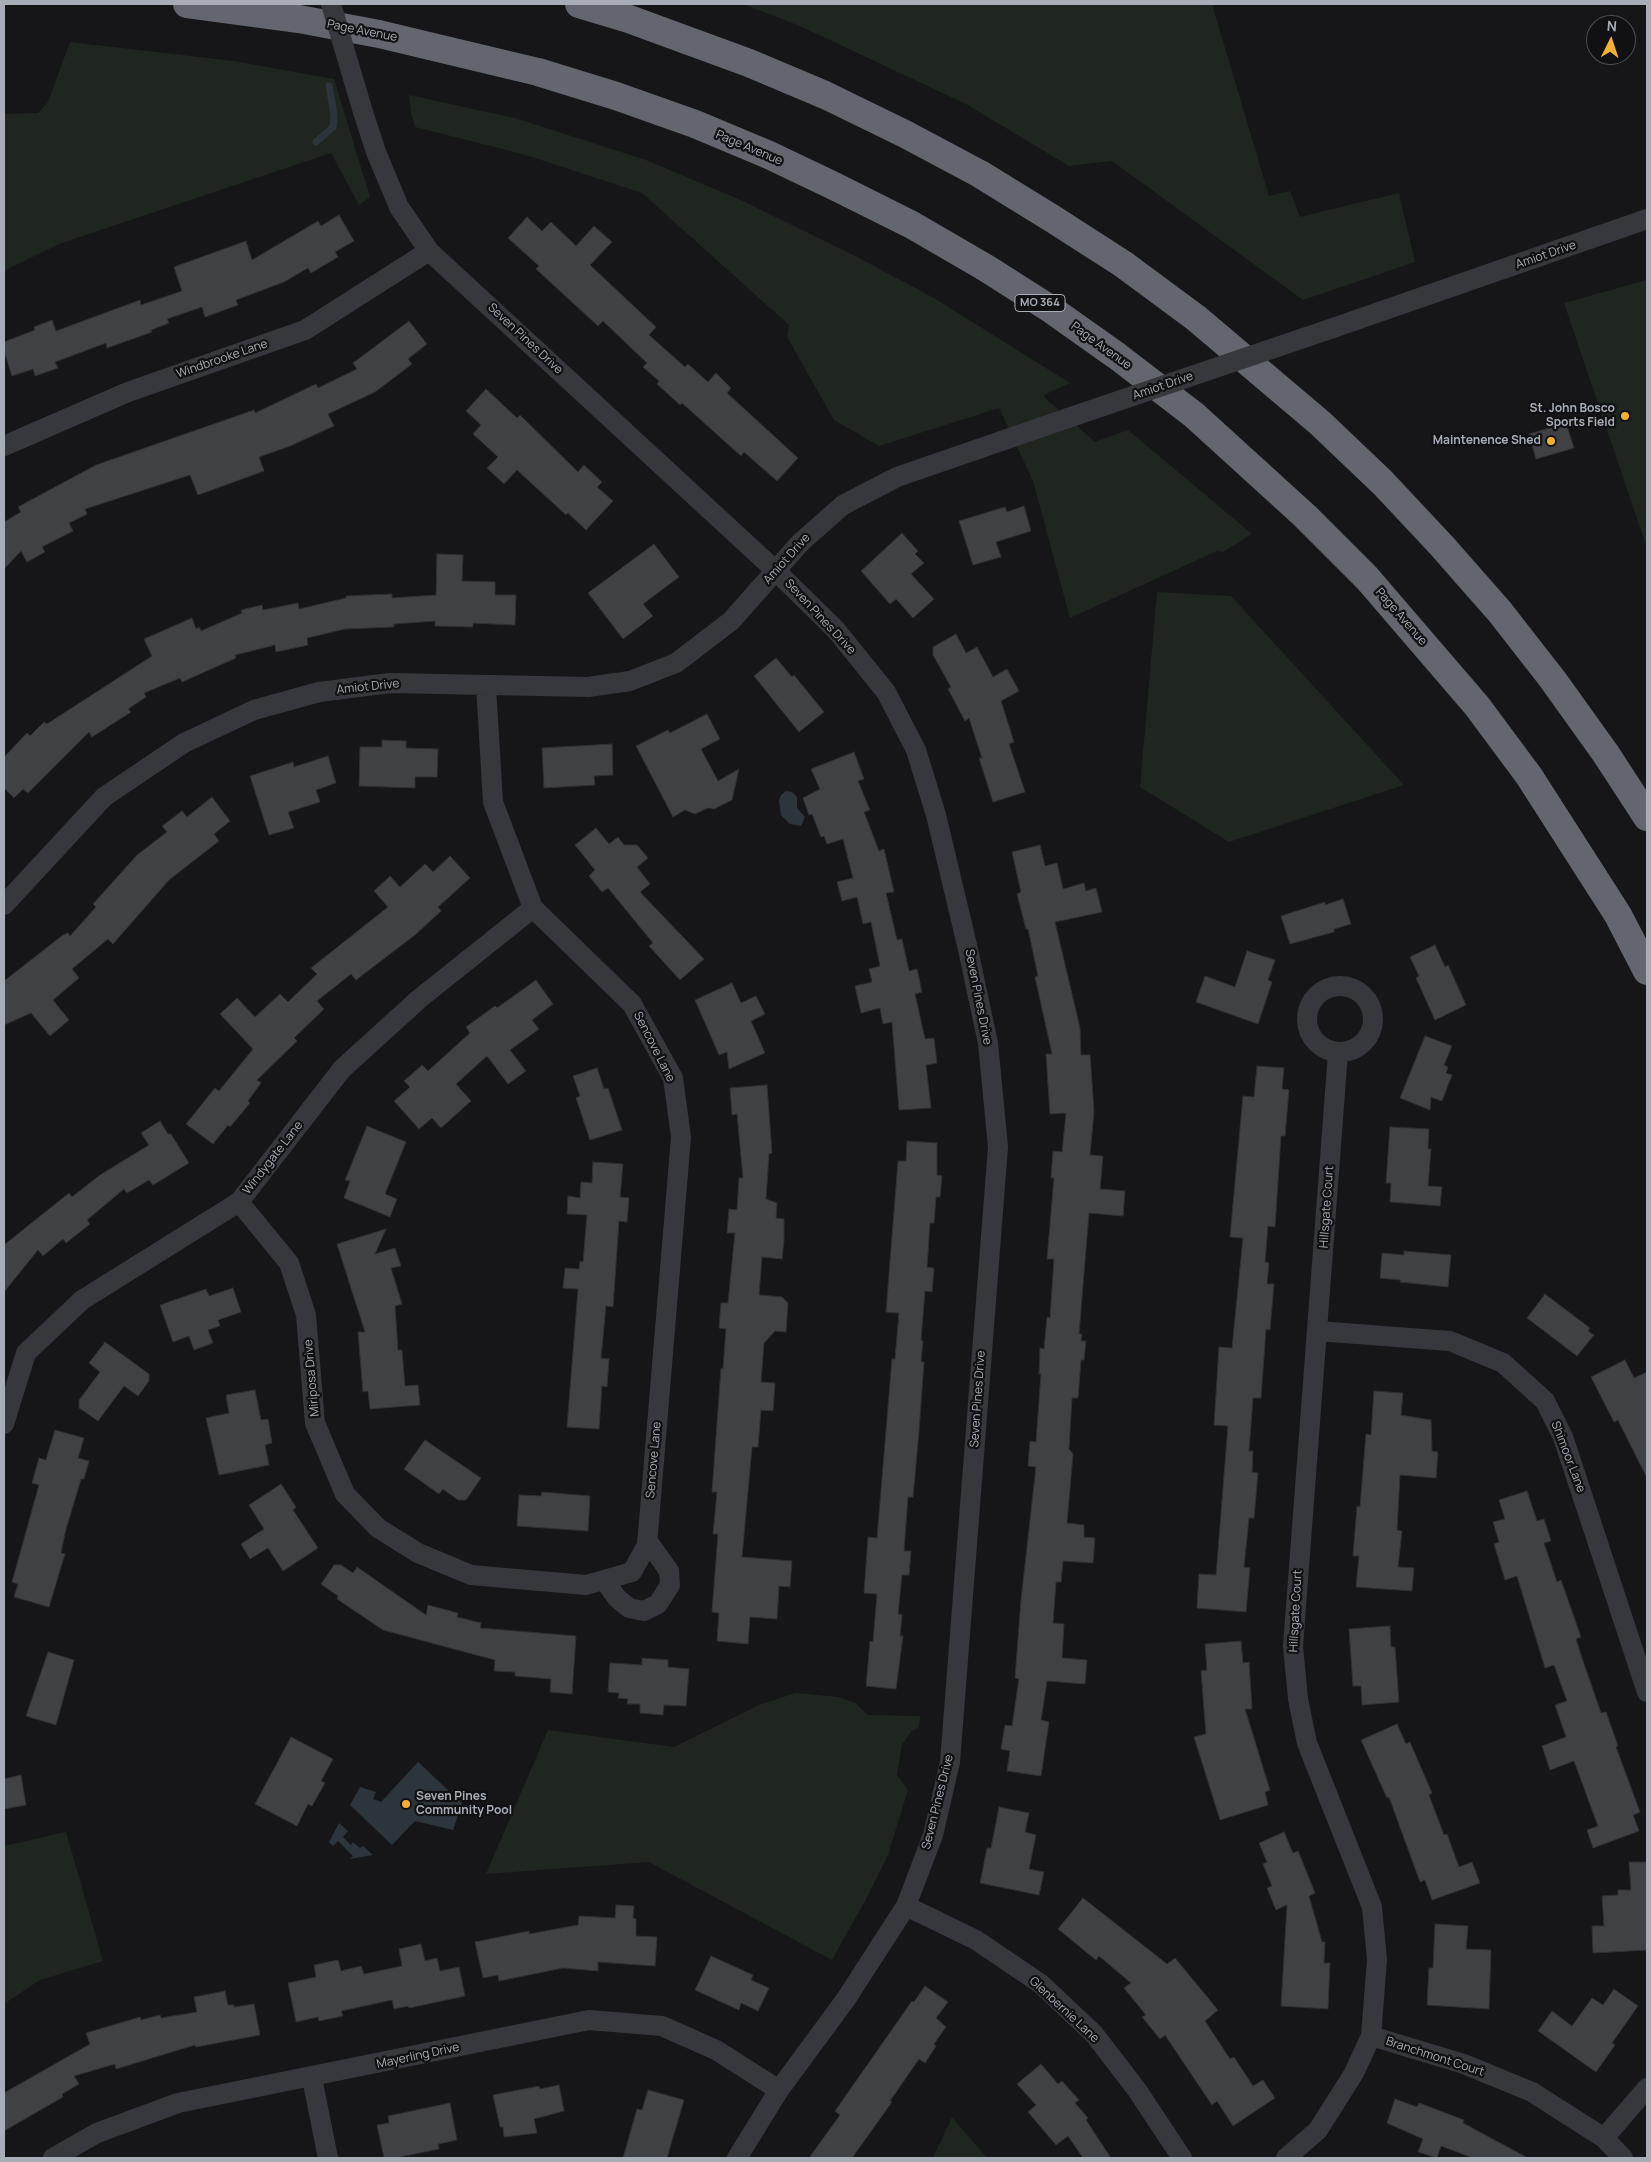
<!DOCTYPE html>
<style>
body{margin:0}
#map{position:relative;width:1651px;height:2162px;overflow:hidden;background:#161618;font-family:Manrope,sans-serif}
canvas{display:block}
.frame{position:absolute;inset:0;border:5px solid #a8adb8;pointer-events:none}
.north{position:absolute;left:1586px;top:15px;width:50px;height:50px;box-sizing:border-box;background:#111113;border:1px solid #4d4f55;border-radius:50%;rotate:4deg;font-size:14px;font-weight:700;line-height:20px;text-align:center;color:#a8adb8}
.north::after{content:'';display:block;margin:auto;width:18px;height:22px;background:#f2b134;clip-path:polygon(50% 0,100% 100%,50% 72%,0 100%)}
</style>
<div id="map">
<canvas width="1651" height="2162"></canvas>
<div class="frame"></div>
<div class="north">N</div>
</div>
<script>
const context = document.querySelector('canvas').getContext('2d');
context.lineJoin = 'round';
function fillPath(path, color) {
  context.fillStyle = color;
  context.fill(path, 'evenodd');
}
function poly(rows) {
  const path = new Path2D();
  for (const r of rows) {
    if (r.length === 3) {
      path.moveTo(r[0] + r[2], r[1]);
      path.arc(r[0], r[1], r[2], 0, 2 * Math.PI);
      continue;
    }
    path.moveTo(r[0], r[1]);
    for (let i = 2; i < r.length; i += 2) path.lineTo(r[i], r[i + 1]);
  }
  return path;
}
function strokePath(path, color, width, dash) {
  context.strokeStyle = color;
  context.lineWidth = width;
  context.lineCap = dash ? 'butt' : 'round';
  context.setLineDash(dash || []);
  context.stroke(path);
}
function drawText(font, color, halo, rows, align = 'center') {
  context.font = font + ' Manrope,sans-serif';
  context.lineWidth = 4.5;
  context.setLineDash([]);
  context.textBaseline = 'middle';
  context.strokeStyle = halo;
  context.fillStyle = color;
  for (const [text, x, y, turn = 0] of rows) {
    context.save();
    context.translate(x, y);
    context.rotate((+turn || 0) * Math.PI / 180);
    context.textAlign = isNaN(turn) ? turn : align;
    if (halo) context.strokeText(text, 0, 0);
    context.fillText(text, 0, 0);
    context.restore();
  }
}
const green = poly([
 [743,4,1212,4,1269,196,1290,191,1300,217,1399,193,1415,262,1303,300,1112,161,1069,166,966,104,800,26],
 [70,42,234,61,334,79,370,197,359,205,331,153,59,244,4,271,4,114,38,113,48,102],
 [409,95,515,118,646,160,743,201,857,257,934,298,1070,383,1044,395,1045,398,1095,442,1128,430,1252,534,1223,552,1217,551,1070,618,1033,481,999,408,879,446,834,420,787,337,789,325,642,193,526,155,415,127,411,113],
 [1647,280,1647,544,1645,542,1564,303],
 [1157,592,1231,596,1404,785,1229,842,1140,787],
 [796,1693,838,1697,856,1703,867,1715,920,1716,919,1727,911,1732,902,1744,897,1775,908,1790,888,1855,867,1897,832,1960,649,1862,486,1874,548,1730,674,1747,761,1704],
 [66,1832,103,1961,40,1980,4,2004,4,1846],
 [952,2117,987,2158,933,2158]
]);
const water = poly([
 [786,791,792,792,797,797,797,808,805,817,801,826,790,824,781,815,779,800,781,795],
 [418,1762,462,1803,453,1830,415,1821,392,1845,350,1805,360,1787,376,1792,373,1799,381,1802],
 [339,1823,348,1831,343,1837,351,1845,353,1842,360,1848,363,1846,373,1855,350,1859,353,1856,338,1841,333,1846,329,1842]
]);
const stream = poly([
 [316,142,333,127,334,114,329,86]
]);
const building = poly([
 [339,215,354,241,335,252,338,257,311,273,308,268,284,282,236,300,238,305,205,317,202,307,167,319,169,323,151,330,152,332,107,348,106,343,55,362,58,368,35,376,33,369,12,376,4,351,4,342,35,330,34,327,52,320,56,331,140,300,141,305,182,291,174,267,246,241,252,260,318,221,321,226,339,215],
 [527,217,542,231,551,222,576,246,594,226,612,242,590,265,656,327,649,335,685,367,688,364,708,382,716,373,731,388,727,393,798,458,777,481,744,452,741,456,682,403,680,405,657,384,659,381,643,367,647,363,603,321,598,326,536,269,539,266,508,238,527,217],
 [409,321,427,344,408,359,412,364,375,392,328,414,334,426,290,446,259,457,264,471,198,495,190,475,85,509,87,514,69,523,73,531,42,547,45,552,27,562,21,551,4,569,4,522,21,512,18,507,96,465,254,410,255,413,316,384,318,388,357,369,353,363,409,321],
 [486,389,517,418,520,415,578,472,584,465,602,482,597,487,613,501,586,530,568,513,566,515,517,470,504,484,487,468,498,457,473,434,481,425,466,411,486,389],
 [1566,423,1574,448,1536,459,1529,434,1566,423],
 [1024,506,1031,531,996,542,1001,557,973,565,959,521,1005,507,1007,512,1024,506],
 [902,533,918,551,915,554,924,563,911,574,934,599,913,618,896,599,890,604,861,571,902,533],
 [654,544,679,577,643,604,653,616,623,639,588,593,654,544],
 [437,554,463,555,462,581,495,582,495,595,516,595,515,625,473,623,473,627,435,626,435,621,394,624,394,627,345,629,307,638,308,645,276,652,275,645,235,655,236,658,182,682,180,678,144,693,146,697,128,709,131,712,92,737,89,732,28,793,23,789,14,798,4,788,4,757,27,733,30,736,44,722,47,724,152,656,144,639,192,618,196,629,199,627,201,631,242,613,241,610,262,605,263,610,298,603,299,609,346,598,346,596,392,594,392,598,436,595,437,554],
 [956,634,966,653,977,647,993,677,1007,669,1019,691,1001,701,1014,742,1009,744,1025,792,993,802,979,758,982,758,969,718,965,721,948,689,951,687,933,655,933,647,956,634],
 [776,658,792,677,794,675,824,712,799,732,754,676,776,658],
 [707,714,720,739,701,749,718,781,739,769,732,800,714,809,708,808,695,814,685,810,673,817,636,746,668,730,670,733,707,714],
 [382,740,406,741,406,748,438,749,437,777,415,777,415,788,359,786,360,747,382,747,382,740],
 [612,744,613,775,594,776,595,785,544,788,542,748,612,744],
 [854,752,864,779,858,781,870,810,864,812,879,851,884,849,894,892,886,893,897,940,902,939,909,971,917,969,922,992,915,994,925,1039,934,1038,937,1063,926,1065,931,1108,899,1110,892,1022,883,1024,880,1008,861,1013,855,986,872,982,869,969,880,966,871,922,863,924,857,897,842,901,837,882,853,878,843,839,827,844,824,836,821,837,812,814,809,815,803,798,820,789,811,769,854,752],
 [328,756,336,783,316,790,320,802,288,812,294,828,269,835,250,776,293,762,294,767,328,756],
 [212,797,230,821,214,834,219,841,169,880,113,944,108,939,72,969,79,978,53,1000,69,1020,50,1036,31,1013,4,1025,4,981,63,935,68,933,70,936,96,907,93,904,137,855,167,832,162,826,182,811,187,817,212,797],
 [596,828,609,844,618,837,624,845,637,845,648,858,637,867,650,884,640,892,704,959,680,980,649,946,653,943,608,888,602,892,589,876,595,870,575,845,596,828],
 [1040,845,1045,866,1057,863,1063,889,1084,883,1086,891,1096,888,1102,912,1055,922,1080,1028,1081,1055,1090,1055,1094,1111,1090,1155,1103,1156,1100,1189,1125,1191,1123,1216,1089,1213,1079,1334,1082,1334,1081,1341,1086,1341,1084,1360,1081,1360,1078,1398,1072,1398,1069,1449,1073,1454,1067,1523,1084,1525,1084,1537,1095,1538,1093,1563,1063,1561,1061,1582,1056,1582,1053,1623,1064,1624,1062,1658,1087,1660,1085,1684,1047,1681,1041,1720,1049,1722,1041,1776,1007,1771,1010,1751,1001,1749,1005,1725,1012,1726,1019,1679,1015,1678,1021,1600,1036,1467,1028,1466,1030,1441,1036,1442,1041,1374,1039,1374,1040,1348,1044,1349,1047,1317,1050,1318,1054,1259,1047,1259,1054,1178,1051,1178,1053,1151,1062,1152,1066,1113,1050,1114,1046,1054,1052,1054,1035,977,1038,976,1028,929,1026,929,1017,894,1021,892,1012,852,1040,845],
 [450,856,470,878,438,907,441,911,415,935,356,980,351,974,317,1001,324,1009,294,1038,297,1041,257,1080,261,1083,248,1101,250,1103,230,1127,228,1125,213,1144,186,1124,215,1088,219,1091,253,1049,220,1014,237,998,255,1017,280,994,288,1002,317,974,311,968,388,907,374,891,390,876,400,887,425,864,433,872,450,856],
 [1343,899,1351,924,1334,929,1334,932,1290,944,1281,916,1325,902,1325,905,1343,899],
 [1435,945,1445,967,1448,965,1466,1005,1435,1020,1416,978,1419,976,1410,957,1435,945],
 [1247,951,1275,960,1268,980,1272,982,1258,1024,1196,1002,1205,976,1235,987,1247,951],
 [536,980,553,1004,532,1020,539,1029,510,1050,526,1071,508,1084,487,1056,456,1084,471,1101,441,1128,432,1118,419,1129,394,1101,410,1087,404,1081,422,1065,428,1071,470,1033,466,1027,495,1006,497,1008,536,980],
 [732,983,741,1003,756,996,765,1014,751,1021,765,1053,729,1069,727,1052,719,1055,695,1000,732,983],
 [1425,1036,1452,1046,1444,1065,1448,1067,1446,1073,1452,1075,1442,1101,1431,1097,1430,1110,1400,1098,1425,1036],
 [1257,1066,1284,1068,1282,1089,1289,1090,1285,1136,1281,1136,1275,1227,1268,1226,1265,1262,1269,1263,1267,1284,1274,1284,1270,1330,1266,1329,1261,1398,1253,1398,1249,1451,1253,1451,1252,1472,1258,1473,1254,1518,1249,1518,1244,1567,1250,1568,1246,1612,1197,1608,1199,1574,1216,1575,1228,1426,1214,1425,1219,1347,1232,1348,1243,1238,1230,1237,1243,1096,1254,1097,1257,1066],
 [597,1068,604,1089,608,1088,622,1130,590,1140,576,1098,580,1096,573,1076,597,1068],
 [767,1085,772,1153,769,1154,766,1199,777,1203,776,1218,784,1219,784,1240,782,1259,762,1257,759,1295,782,1297,788,1303,786,1332,775,1331,764,1343,761,1382,775,1383,773,1411,761,1410,758,1447,752,1447,742,1557,792,1561,790,1587,779,1586,777,1619,750,1617,748,1644,717,1641,719,1613,712,1612,718,1534,713,1534,717,1492,712,1492,721,1368,723,1369,726,1329,719,1328,721,1303,728,1303,735,1233,727,1233,729,1209,737,1210,739,1178,743,1178,737,1114,732,1115,730,1088,767,1085],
 [160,1121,168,1134,171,1134,189,1163,153,1185,149,1180,127,1193,124,1189,87,1220,90,1224,66,1243,63,1239,43,1256,38,1250,4,1292,4,1245,69,1193,72,1197,100,1175,149,1145,141,1133,160,1121],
 [367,1126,406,1142,385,1194,397,1199,390,1217,344,1198,350,1181,345,1180,367,1126],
 [1390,1127,1429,1129,1428,1149,1431,1149,1428,1186,1442,1187,1440,1206,1390,1202,1391,1183,1386,1183,1390,1127],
 [907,1141,937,1143,937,1175,942,1176,940,1197,936,1197,934,1223,930,1223,927,1267,934,1268,932,1292,925,1291,921,1340,923,1341,921,1362,924,1362,919,1431,913,1497,908,1497,904,1551,911,1551,909,1575,902,1575,898,1614,902,1615,900,1636,903,1636,896,1689,866,1686,870,1641,873,1642,877,1594,864,1593,868,1537,877,1538,892,1359,895,1359,899,1313,886,1312,898,1161,906,1161,907,1141],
 [593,1162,623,1164,620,1197,629,1198,627,1222,619,1221,613,1307,606,1306,601,1358,609,1359,607,1387,602,1386,599,1429,567,1427,578,1289,563,1288,565,1268,579,1269,580,1261,583,1262,587,1215,567,1214,568,1196,580,1198,581,1182,592,1183,593,1162],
 [386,1229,375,1254,395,1248,401,1266,391,1268,402,1304,395,1306,398,1350,402,1350,405,1386,418,1385,420,1405,370,1409,368,1391,363,1392,358,1332,365,1332,337,1244,386,1229],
 [1404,1251,1451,1255,1448,1287,1400,1282,1401,1280,1380,1278,1382,1253,1404,1255,1404,1251],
 [233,1288,241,1312,218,1320,220,1326,208,1330,213,1343,194,1350,189,1336,173,1342,160,1305,206,1289,209,1296,233,1288],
 [1545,1294,1590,1328,1588,1331,1594,1335,1577,1356,1527,1318,1545,1294],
 [105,1342,149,1374,149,1381,138,1396,124,1386,98,1421,79,1408,79,1400,100,1372,89,1363,105,1342],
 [1625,1360,1634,1378,1647,1372,1647,1478,1618,1420,1614,1422,1591,1377,1625,1360],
 [255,1390,261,1420,268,1419,272,1443,265,1445,269,1465,219,1475,206,1418,229,1413,226,1395,255,1390],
 [1374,1391,1403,1393,1401,1415,1431,1420,1432,1451,1438,1452,1436,1478,1400,1475,1397,1530,1402,1531,1398,1567,1414,1568,1412,1591,1356,1587,1359,1556,1353,1556,1357,1506,1360,1507,1366,1434,1371,1435,1374,1391],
 [55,1430,84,1438,78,1458,89,1461,84,1479,81,1479,65,1533,61,1553,65,1554,49,1607,14,1597,18,1584,12,1582,39,1485,32,1483,39,1458,46,1460,55,1430],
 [425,1440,481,1478,466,1500,458,1500,443,1489,439,1494,404,1469,425,1440],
 [281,1484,296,1507,293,1510,318,1548,283,1571,268,1548,250,1559,241,1544,264,1529,249,1505,281,1484],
 [1527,1491,1537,1521,1544,1519,1551,1541,1544,1543,1557,1582,1561,1580,1581,1637,1576,1639,1581,1655,1601,1713,1606,1712,1618,1746,1616,1747,1640,1812,1633,1815,1639,1831,1593,1848,1587,1830,1598,1826,1574,1761,1550,1770,1542,1746,1566,1737,1555,1705,1567,1701,1554,1665,1545,1668,1517,1576,1505,1580,1494,1544,1499,1542,1493,1522,1505,1519,1499,1500,1527,1491],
 [542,1492,590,1496,588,1531,517,1526,519,1495,541,1496,542,1492],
 [334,1565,341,1565,353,1573,357,1567,426,1615,428,1605,458,1613,457,1617,481,1623,480,1628,576,1636,572,1694,550,1692,551,1679,515,1676,515,1672,494,1671,495,1660,383,1630,337,1599,338,1596,321,1584,334,1565],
 [1390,1626,1391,1647,1395,1647,1399,1702,1362,1705,1361,1686,1353,1686,1349,1629,1390,1626],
 [1241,1641,1243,1663,1249,1662,1252,1709,1245,1709,1270,1790,1265,1792,1268,1805,1220,1820,1194,1737,1206,1734,1201,1671,1207,1670,1205,1644,1241,1641],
 [48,1652,74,1660,56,1725,26,1716,48,1652],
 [642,1658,668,1660,668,1667,689,1669,686,1706,664,1705,663,1715,640,1713,640,1704,627,1704,628,1699,618,1698,619,1693,608,1692,610,1663,642,1665,642,1658],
 [1397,1724,1406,1744,1410,1742,1432,1793,1429,1795,1444,1835,1447,1834,1459,1867,1472,1862,1480,1883,1432,1900,1425,1880,1420,1882,1389,1797,1387,1798,1361,1740,1397,1724],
 [291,1737,333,1759,321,1781,325,1783,312,1806,308,1804,297,1826,255,1804,291,1737],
 [21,1775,26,1805,4,1809,4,1779,21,1775],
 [999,1807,1029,1813,1025,1832,1036,1835,1029,1869,1044,1872,1039,1895,980,1883,987,1848,991,1848,999,1807],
 [1284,1832,1293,1853,1298,1851,1315,1893,1309,1896,1322,1942,1325,1942,1324,1963,1330,1963,1328,2009,1281,2006,1287,1905,1276,1910,1267,1888,1272,1886,1263,1864,1267,1862,1259,1843,1284,1832],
 [1629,1862,1647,1862,1647,1950,1593,1953,1592,1926,1604,1926,1602,1896,1618,1895,1618,1890,1631,1890,1629,1862],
 [1083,1898,1167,1964,1175,1958,1218,2010,1205,2021,1230,2059,1234,2057,1253,2086,1263,2080,1275,2098,1233,2126,1217,2101,1212,2105,1165,2035,1160,2039,1142,2017,1146,2015,1124,1988,1131,1983,1099,1956,1096,1960,1058,1929,1083,1898],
 [616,1905,634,1906,633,1918,636,1919,636,1936,657,1937,655,1966,598,1962,598,1971,563,1968,499,1981,498,1975,483,1978,475,1942,529,1931,529,1934,578,1925,579,1916,615,1918,616,1905],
 [1435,1924,1468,1926,1466,1949,1491,1950,1489,2009,1427,2005,1429,1968,1433,1968,1435,1924],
 [421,1944,425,1961,437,1958,440,1971,459,1967,465,1996,409,2008,408,2006,394,2009,392,2000,341,2011,343,2016,319,2021,318,2017,296,2022,288,1983,316,1977,314,1965,338,1960,341,1971,361,1966,364,1974,402,1966,399,1949,421,1944],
 [711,1956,753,1975,751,1980,769,1988,758,2011,741,2003,739,2010,695,1990,711,1956],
 [925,1986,948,2002,936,2018,946,2027,934,2044,936,2046,925,2063,919,2059,890,2101,892,2102,852,2158,809,2158,840,2115,835,2111,912,2001,914,2002,925,1986],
 [1614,1989,1638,2006,1612,2043,1615,2045,1596,2072,1538,2031,1552,2011,1572,2026,1592,1998,1603,2005,1614,1989],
 [225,1991,228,2005,234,2005,234,2007,254,2004,260,2035,196,2047,195,2045,116,2069,115,2064,74,2076,79,2084,62,2094,63,2097,4,2131,4,2093,90,2044,86,2033,140,2017,141,2020,160,2015,161,2018,197,2012,194,1997,225,1991],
 [1041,2064,1058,2084,1062,2081,1079,2100,1075,2103,1088,2118,1086,2120,1111,2158,1083,2158,1068,2136,1056,2145,1028,2112,1036,2105,1017,2084,1041,2064],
 [559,2085,564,2111,534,2119,537,2133,504,2137,503,2127,500,2127,493,2095,539,2086,540,2089,559,2085],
 [648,2090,684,2100,667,2158,623,2158,637,2109,642,2110,648,2090],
 [1395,2099,1417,2107,1419,2103,1464,2120,1463,2123,1528,2158,1473,2158,1441,2146,1437,2158,1418,2152,1423,2139,1387,2123,1395,2099],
 [450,2103,457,2140,438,2144,439,2149,395,2158,384,2158,377,2125,389,2123,388,2116,450,2103]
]);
const street = poly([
 [363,112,376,152,399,207,429,251,776,571,836,630,886,692,916,750,936,815,967,945,988,1043,998,1147,950,1762,933,1835,906,1906,846,1999,779,2090,737,2158],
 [1333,328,1647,219],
 [4,446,128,392,305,330,429,251],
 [4,905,104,797,184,743,254,710,319,692,390,683,588,687,630,681,676,663,731,621,800,543,843,505,897,477,1068,418],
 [1340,1019,33],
 [239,1202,289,1263,306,1315,315,1423,345,1494,378,1528,418,1553,471,1575,586,1585,632,1572,647,1545,681,1137,673,1078,632,1004,533,908,493,802,486,686],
 [1317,1331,1450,1341,1503,1363,1545,1401,1563,1437,1647,1692],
 [4,1424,26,1353,82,1300,239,1202,342,1069,419,999,533,908],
 [604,1580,617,1598,629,1608,644,1611,658,1604,670,1585,669,1571,647,1540],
 [906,1906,976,1940,1041,1984,1094,2034,1137,2090,1182,2158],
 [1371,2036,1464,2064,1532,2092,1604,2138,1623,2158],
 [312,2078,328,2158],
 [1604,2138,1647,2088],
 [53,2158,97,2133,178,2103,589,2020,662,2026,716,2050,779,2090],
 [1286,2158,1318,2130,1354,2073,1371,2036,1377,1960,1372,1907,1307,1743,1298,1699,1293,1646,1338,1053]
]);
const highway = poly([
 [187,4,299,19,379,34,538,72,616,96,695,124,769,155,834,186,912,225,986,268,1052,310,1117,356,1194,415,1305,516,1367,578,1477,706,1529,776,1618,915,1647,971],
 [579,4,629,19,749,63,825,95,905,134,980,174,1053,219,1123,264,1196,318,1320,423,1383,483,1442,546,1500,612,1553,680,1606,754,1647,817]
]);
const streetBridge = poly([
 [331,4,363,112],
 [1068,418,1333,328]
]);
const markers = [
 [1625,416,5,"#f2b134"],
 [1551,441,5,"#f2b134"],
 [406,1804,5,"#f2b134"]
];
const shields = [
 [1040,303,50]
];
const shieldNames = [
 ["MO 364",1040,303]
];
const streetNames = [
 ["Page Avenue",362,31,11],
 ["Page Avenue",749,148,23],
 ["Amiot Drive",1546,255,-19],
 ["Seven Pines Drive",525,339,43],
 ["Page Avenue",1101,346,36],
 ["Windbrooke Lane",222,359,-19],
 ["Amiot Drive",1163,386,-19],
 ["Amiot Drive",787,559,-48],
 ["Seven Pines Drive",820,617,47],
 ["Page Avenue",1401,617,49],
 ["Amiot Drive",368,687,-6],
 ["Seven Pines Drive",978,997,79],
 ["Sencove Lane",654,1047,63],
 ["Windygate Lane",273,1158,-52],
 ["Hillsgate Court",1327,1207,-86],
 ["Miriposa Drive",312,1378,-95],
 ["Seven Pines Drive",978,1399,-86],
 ["Shimoor Lane",1568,1457,69],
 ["Sencove Lane",654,1460,-85],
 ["Hillsgate Court",1296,1611,-87],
 ["Seven Pines Drive",938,1802,-76],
 ["Glenbernie Lane",1064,2010,43],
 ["Mayerling Drive",418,2056,-12],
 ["Branchmont Court",1435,2057,18]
];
const poiNames = [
 ["St. John Bosco",1615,409],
 ["Sports Field",1615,423],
 ["Maintenence Shed",1541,441],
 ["Seven Pines",416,1797,"left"],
 ["Community Pool",416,1811,"left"]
];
fillPath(green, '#1e261f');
fillPath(water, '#2c353c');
strokePath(stream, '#2c353c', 7);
fillPath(building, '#404145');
strokePath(building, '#303034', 1);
strokePath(street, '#37383d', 20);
strokePath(highway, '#63666e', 28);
strokePath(streetBridge, '#37383d', 20);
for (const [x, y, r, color] of markers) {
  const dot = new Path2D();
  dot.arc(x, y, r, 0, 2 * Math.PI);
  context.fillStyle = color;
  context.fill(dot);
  strokePath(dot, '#111113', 2);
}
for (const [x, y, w] of shields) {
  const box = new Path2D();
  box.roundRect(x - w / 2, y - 8.5, w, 17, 4);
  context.fillStyle = '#111113';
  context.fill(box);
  strokePath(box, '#a8adb8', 1);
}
drawText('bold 11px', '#a8adb8', null, shieldNames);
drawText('12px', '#a8adb8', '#111113', streetNames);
drawText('bold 12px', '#a8adb8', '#111113', poiNames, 'right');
</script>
